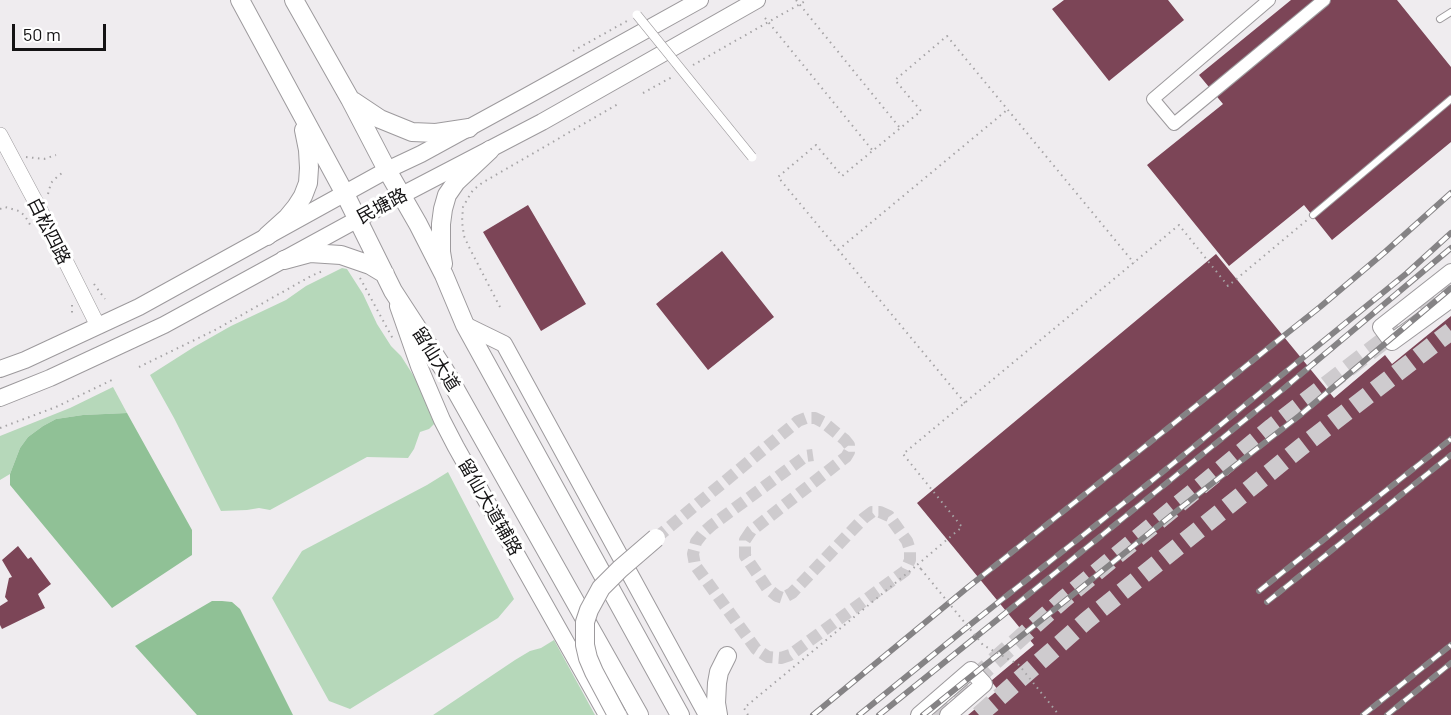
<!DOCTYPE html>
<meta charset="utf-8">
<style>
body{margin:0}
#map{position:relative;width:1451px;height:715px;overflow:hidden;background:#efecef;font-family:Barlow,sans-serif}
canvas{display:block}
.scale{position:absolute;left:12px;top:24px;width:94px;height:27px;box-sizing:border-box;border:3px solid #141314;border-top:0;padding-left:8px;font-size:18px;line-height:21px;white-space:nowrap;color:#141314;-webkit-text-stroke:4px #fff;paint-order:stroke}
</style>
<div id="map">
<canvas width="1451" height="715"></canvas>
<div class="scale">50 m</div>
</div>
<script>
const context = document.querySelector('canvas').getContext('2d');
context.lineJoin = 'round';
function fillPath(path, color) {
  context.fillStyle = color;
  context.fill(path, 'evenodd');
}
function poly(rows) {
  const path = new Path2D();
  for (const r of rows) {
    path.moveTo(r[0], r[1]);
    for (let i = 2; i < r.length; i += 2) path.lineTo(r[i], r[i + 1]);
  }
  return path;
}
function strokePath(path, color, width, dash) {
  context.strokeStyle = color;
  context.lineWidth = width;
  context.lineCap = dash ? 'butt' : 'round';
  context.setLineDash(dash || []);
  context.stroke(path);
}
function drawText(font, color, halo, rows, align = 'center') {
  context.font = font + ' Barlow,"Noto Sans SC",sans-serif';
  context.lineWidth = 6;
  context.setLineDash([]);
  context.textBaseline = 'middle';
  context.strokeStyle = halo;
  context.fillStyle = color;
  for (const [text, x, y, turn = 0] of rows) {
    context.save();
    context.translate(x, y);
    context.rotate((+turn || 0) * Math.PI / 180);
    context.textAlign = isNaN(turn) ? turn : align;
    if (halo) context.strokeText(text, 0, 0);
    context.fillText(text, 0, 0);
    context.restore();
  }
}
const green = poly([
 [342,268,347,269,363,294,377,324,391,346,401,356,422,389,435,423,429,429,420,432,414,449,408,458,367,457,270,510,259,508,247,510,221,511,174,418,150,375,194,347,231,326,286,300,306,286],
 [113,387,127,413,83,415,56,419,43,426,28,437,20,448,10,474,0,480,0,436,70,408],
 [448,472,514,599,498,618,350,709,329,701,272,598,302,551,427,485],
 [554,640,595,715,433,715,515,660,530,651,541,648]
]);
const forest = poly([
 [127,413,192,530,192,555,112,608,10,485,10,474,20,448,28,437,43,426,56,419,83,415],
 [212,601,222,601,232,602,240,609,293,715,197,715,135,646]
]);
const building = poly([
 [1064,0,1168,0,1184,20,1109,81,1052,9],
 [1291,0,1397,0,1451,67,1451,142,1332,240,1304,205,1229,266,1147,165,1223,104,1199,75],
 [528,205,586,304,541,331,483,232],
 [722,251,774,317,708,370,656,304],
 [1216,254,1334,398,1385,355,1392,364,1451,316,1451,715,968,715,998,690,991,681,1034,645,917,503],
 [18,546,28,559,31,557,51,584,38,594,45,608,2,629,0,625,0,606,8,601,5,597,9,578,12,577,2,560]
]);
const minorTunnel = poly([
 [656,538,798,421,806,418,815,418,823,422,845,440,849,445,849,452,846,457,751,531,745,540,745,556,767,588,777,596,783,598,792,593,864,518,872,512,880,512,889,516,907,541,910,550,910,560,905,571,790,655,781,658,768,657,756,649,695,565,693,554,696,542,703,533,712,525,806,456,813,455]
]);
const primaryTunnel = poly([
 [1422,311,1451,288],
 [934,715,1064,599,1272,427,1400,328],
 [979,715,1086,621,1300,448,1451,331]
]);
const path = poly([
 [796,0,900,128],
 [765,18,873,151],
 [573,51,627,21],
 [693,65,807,0],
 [643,93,672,77],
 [26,157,44,159,56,155],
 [48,194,51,183,58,176,65,171],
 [0,209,5,207,19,211,25,216,32,228],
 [838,250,1007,110],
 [360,278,393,339],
 [94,284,105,299],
 [72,305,72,314],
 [500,307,469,247,464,236,462,222,463,207,468,198,473,190,482,183,618,104],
 [139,367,215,330,311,276,325,270],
 [965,403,778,177,816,145,842,176,921,111,895,80,947,36,1134,263],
 [0,428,56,407,114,379],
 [921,569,917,565,962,527,903,454,1179,225,1228,286,1307,220],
 [748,715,744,708,917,565]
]);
const service = poly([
 [1440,19,1451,12],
 [1313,215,1451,99]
]);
const minor = poly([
 [1269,0,1153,99,1174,124,1324,0]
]);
const tertiary = poly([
 [0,135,40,210,98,326]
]);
const secondary = poly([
 [1451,272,1381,327,1392,342,1451,299],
 [398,306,419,366,442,420,456,447,607,715],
 [465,325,504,344,707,715],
 [0,369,25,360,139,307,387,170,421,154,527,96,700,0],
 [0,398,50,378,164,325,402,195,542,122,757,0],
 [919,715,971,670,984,684,948,715]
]);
const primary = poly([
 [240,0,345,194,393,291,445,371,639,715],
 [294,0,350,99,387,170,418,224,444,275,465,325,680,715],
 [353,101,380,119,412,132,436,133,469,128],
 [267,236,287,218,296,207,303,196,308,183,309,168,308,150,304,130],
 [284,260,310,253,341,255,370,265,385,274],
 [443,264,441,252,441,224,443,209,447,195,456,182,490,150],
 [718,715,716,703,717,683,719,672,727,656]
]);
const rail = poly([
 [1259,591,1451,439],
 [1267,602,1451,455],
 [813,715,967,588,1320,307,1385,252,1451,193],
 [859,715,971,624,1159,475,1407,273,1451,233],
 [879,715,1282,390,1451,248],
 [923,715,1183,506,1299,416,1451,288],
 [1363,715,1451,645],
 [1387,715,1451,663]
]);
const pathBridge = poly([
 [921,569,983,645,1019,665,1059,715]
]);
const pedestrianBridge = poly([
 [637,15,752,157]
]);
const primaryBridge = poly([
 [617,715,594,672,588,658,585,645,585,622,589,610,601,588,620,569,656,538]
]);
const streetNames = [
 ["民塘路",382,206,-28],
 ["白松四路",49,231,63],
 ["留仙大道",436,359,58],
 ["留仙大道辅路",490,507,60]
];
fillPath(green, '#b6d8ba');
fillPath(forest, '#90c196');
fillPath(building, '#7c4557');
strokePath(minorTunnel, '#cecbce', 12, [12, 6]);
strokePath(primaryTunnel, '#cecbce', 18, [18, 9]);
strokePath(service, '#9d9a9d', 8);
strokePath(minor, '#9d9a9d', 14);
strokePath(tertiary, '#9d9a9d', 16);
strokePath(secondary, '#9d9a9d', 18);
strokePath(primary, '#9d9a9d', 20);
strokePath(path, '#a6a4a6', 2, [1.5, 4.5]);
strokePath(service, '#fff', 6);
strokePath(minor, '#fff', 12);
strokePath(tertiary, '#fff', 15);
strokePath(secondary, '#fff', 16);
strokePath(primary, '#fff', 18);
strokePath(rail, '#858385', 6);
strokePath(rail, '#fff', 4, [11]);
strokePath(pedestrianBridge, '#9d9a9d', 10, []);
strokePath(primaryBridge, '#9d9a9d', 20, []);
strokePath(pathBridge, '#a6a4a6', 2, [1.5, 4.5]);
strokePath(pedestrianBridge, '#fff', 9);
strokePath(primaryBridge, '#fff', 18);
drawText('18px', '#141314', '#fff', streetNames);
</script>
